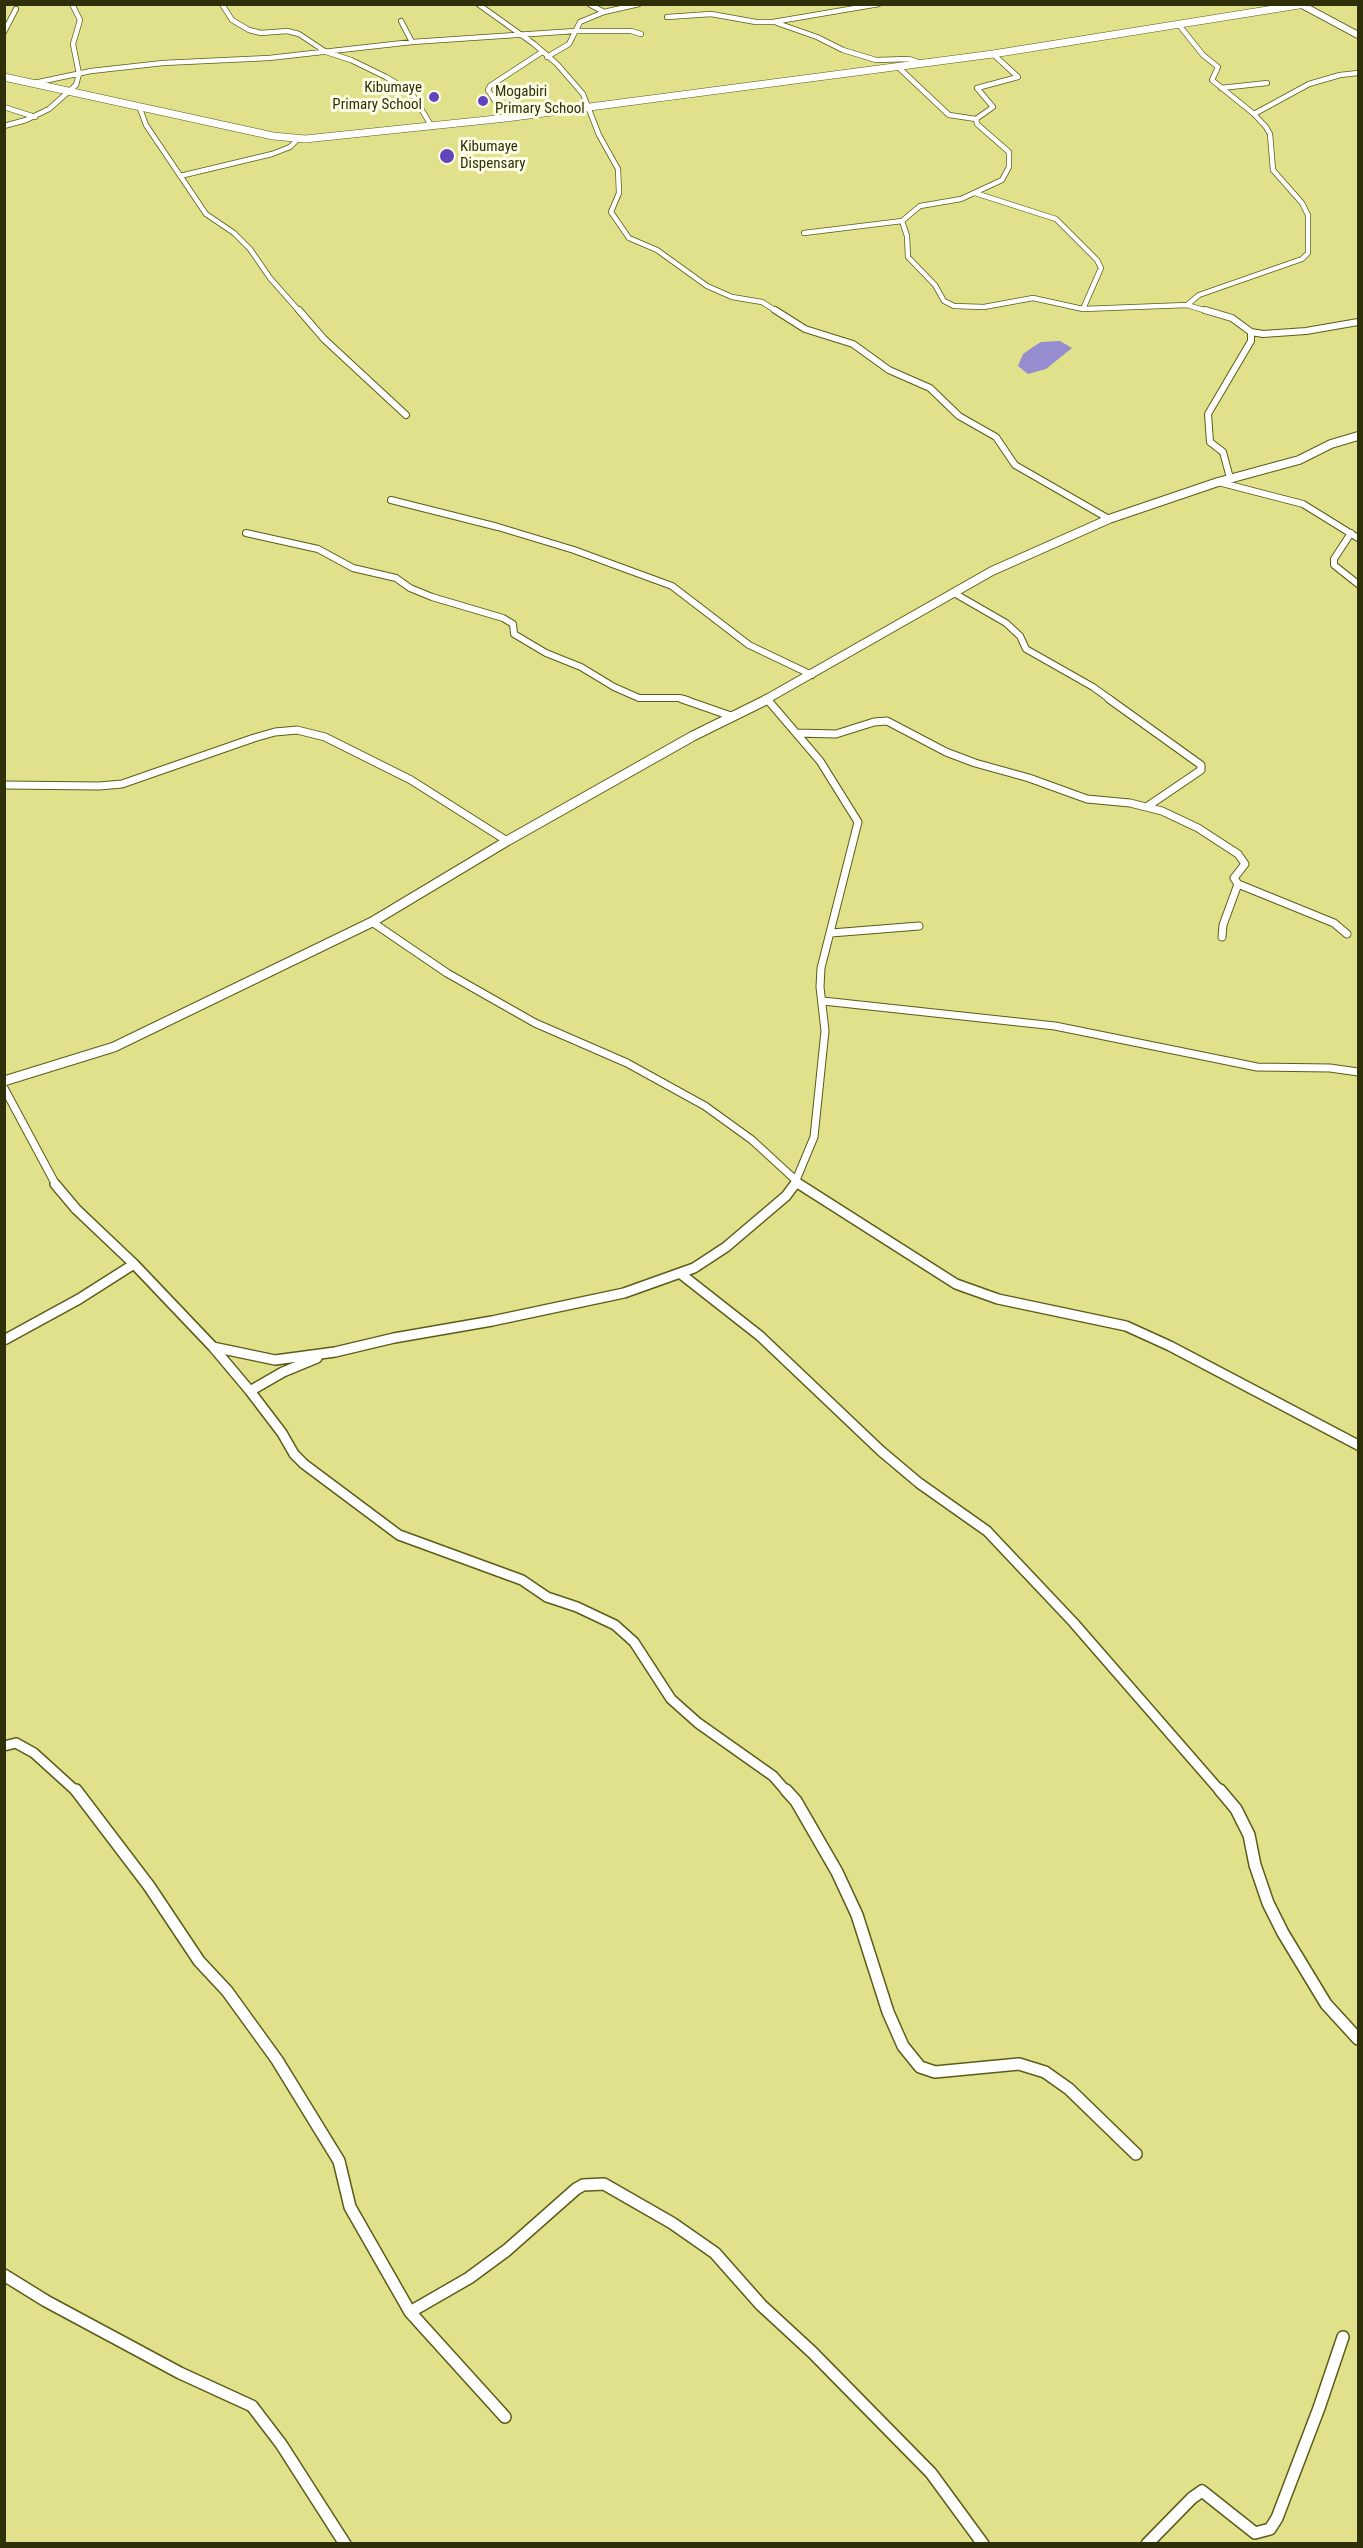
<!DOCTYPE html>
<style>
body{margin:0}
#map{position:relative;width:1363px;height:2548px;overflow:hidden;background:#e0e18a;font-family:"Roboto Condensed",sans-serif}
canvas{display:block}
.frame{position:absolute;inset:0;border:6px solid #2f2f0a;pointer-events:none}
</style>
<div id="map">
<canvas width="1363" height="2548"></canvas>
<div class="frame"></div>
</div>
<script>
const context = document.querySelector('canvas').getContext('2d');
context.lineJoin = 'round';
function fillPath(path, color) {
  context.fillStyle = color;
  context.fill(path, 'evenodd');
}
function poly(rows) {
  const path = new Path2D();
  for (const r of rows) {
    path.moveTo(r[0], r[1]);
    for (let i = 2; i < r.length; i += 2) path.lineTo(r[i], r[i + 1]);
  }
  return path;
}
function strokePath(path, color, width, dash) {
  context.strokeStyle = color;
  context.lineWidth = width;
  context.lineCap = dash ? 'butt' : 'round';
  context.setLineDash(dash || []);
  context.stroke(path);
}
function drawText(font, color, halo, rows, align = 'center') {
  context.font = font + ' "Roboto Condensed",sans-serif';
  context.lineWidth = 6;
  context.setLineDash([]);
  context.textBaseline = 'middle';
  context.strokeStyle = halo;
  context.fillStyle = color;
  for (const [text, x, y, turn = 0] of rows) {
    context.save();
    context.translate(x, y);
    context.rotate((+turn || 0) * Math.PI / 180);
    context.textAlign = isNaN(turn) ? turn : align;
    if (halo) context.strokeText(text, 0, 0);
    context.fillText(text, 0, 0);
    context.restore();
  }
}
const water = poly([
 [1060,341,1072,348,1046,369,1028,374,1018,366,1023,354,1033,347,1041,342]
]);
const minorFar4 = poly([
 [222,4,232,20,249,30,261,33,287,31,299,34,326,52,351,60,386,77,411,92,432,127],
 [478,4,534,44,557,64,583,94,599,135,618,169,619,193,611,212,629,238,657,250,707,286,732,297,762,302,778,312],
 [589,4,604,12],
 [667,17,711,14,756,22,773,22,879,4],
 [401,21,412,42],
 [777,23,817,37,843,50,876,60,909,59,921,63],
 [1179,25,1203,55,1218,67,1212,80,1254,114,1266,127,1270,134,1273,170,1302,203,1308,215,1308,253,1302,259,1199,295,1187,305],
 [4,32,16,9],
 [547,57,569,44,580,22,604,12,639,4],
 [897,66,949,115,976,119],
 [34,83,91,71,163,63,269,58,412,42,575,31,631,31,641,34],
 [1221,88,1267,83],
 [139,106,146,125,206,214,234,233,250,249,270,278,300,312],
 [4,107,35,117],
 [1254,114,1309,84,1340,75,1358,73],
 [506,118,488,90,490,86,542,52],
 [4,126,26,120,49,109,76,85,79,74,73,44,80,20,72,4],
 [180,176,272,154,290,147,298,139],
 [975,193,1056,219,1097,260,1101,268,1083,309],
 [902,221,907,236,908,257,935,285,944,301,954,306,984,307,1033,298,1083,309,1187,305,1210,312],
 [804,233,902,221,920,206,961,199,1002,180,1009,167,1009,152,977,124,976,119,993,107,977,88,1018,77,993,54]
]);
const minorFar3 = poly([
 [299,310,324,339,406,415],
 [775,310,805,329,853,344,889,370,930,388,959,416,996,437,1015,465,1109,519],
 [1205,310,1232,318,1251,332,1263,334,1306,331,1358,322],
 [1230,478,1223,452,1210,442,1208,414,1251,341,1251,332],
 [1218,482,1303,504,1358,538],
 [391,500,498,527,574,550,672,586,749,645,812,675],
 [246,533,318,549,353,568,396,578,410,588,432,597,503,618,513,624,514,634,546,653,581,667,614,687,639,698,679,698,687,700],
 [1351,533,1334,559,1334,565,1358,584],
 [954,593,1006,623,1020,636,1026,649,1093,687,1111,700]
]);
const minorFar2 = poly([
 [682,699,731,716],
 [767,699,820,761,858,822,821,968,820,987,825,1031,814,1137,794,1185],
 [1109,699,1201,765,1201,770,1148,806],
 [796,733,836,734,874,722,887,721,946,752,975,763,1029,778,1087,799,1130,803,1162,811,1198,828,1238,854,1245,864,1234,878,1238,884,1334,923,1347,934],
 [4,785,99,786,122,784,254,738,275,732,297,730,325,737,411,780,507,841],
 [372,922,447,973,535,1023,627,1063,705,1106,752,1140,801,1185],
 [831,933,919,926],
 [1222,937,1223,925,1238,884],
 [823,1001,1055,1026,1257,1067,1330,1068,1358,1072],
 [4,1088,56,1185]
]);
const minorFar1 = poly([
 [55,1184,76,1209,134,1264,213,1347,250,1391,282,1433,294,1454,304,1464,399,1535,522,1580,547,1597,577,1607,615,1625,634,1642,671,1699,698,1723,773,1776,787,1792],
 [799,1184,956,1284,998,1299,1126,1326,1170,1346,1358,1445],
 [681,1274,760,1336,881,1451,919,1483,987,1531,1073,1622,1221,1792],
 [4,1340,79,1299,134,1264],
 [213,1347,275,1360,335,1352,394,1338,492,1321,624,1293,694,1268,726,1247,786,1196,795,1184],
 [250,1391,283,1372,317,1358],
 [4,1746,16,1743,34,1753,77,1792]
]);
const minor = poly([
 [76,1790,149,1886,199,1961,227,1991,277,2060,339,2161,350,2207,410,2312,505,2417],
 [786,1790,796,1801,837,1872,857,1915,888,2012,903,2046,920,2067,935,2072,1019,2064,1045,2072,1069,2089,1136,2154],
 [1220,1790,1236,1809,1249,1835,1255,1865,1268,1903,1283,1933,1326,2004,1358,2039],
 [4,2275,46,2301,180,2373,252,2406,281,2444,345,2544],
 [410,2312,469,2278,507,2250,576,2189,583,2185,604,2184,672,2223,715,2253,761,2305,812,2352,931,2473,983,2544],
 [1147,2544,1192,2498,1202,2491,1255,2533,1270,2529,1277,2518,1319,2408,1343,2337]
]);
const tertiaryFar2 = poly([
 [1302,5,1358,35]
]);
const tertiaryFar1 = poly([
 [765,700,992,571,1109,519,1218,482,1299,460,1331,444,1358,436]
]);
const tertiary = poly([
 [4,1081,114,1047,372,922,507,841,693,736,768,699]
]);
const secondary = poly([
 [4,77,273,136,305,139,506,118,993,54,1305,4]
]);
const markers = [
 [434,97,6,"#6245bd"],
 [483,101,6,"#6245bd"],
 [447,156,8,"#6245bd"]
];
const farPoinames = [
 ["Kibumaye",422,88,"right"],
 ["Primary School",422,105,"right"],
 ["Mogabiri",495,92],
 ["Primary School",495,109],
 ["Kibumaye",460,147],
 ["Dispensary",460,164]
];
fillPath(water, '#958dd0');
strokePath(minorFar4, '#5c5c18', 6);
strokePath(minorFar3, '#5c5c18', 8);
strokePath(minorFar2, '#5c5c18', 9);
strokePath(minorFar1, '#5c5c18', 12);
strokePath(minor, '#5c5c18', 14);
strokePath(tertiaryFar2, '#5c5c18', 8);
strokePath(tertiaryFar1, '#5c5c18', 10);
strokePath(tertiary, '#5c5c18', 11);
strokePath(secondary, '#5c5c18', 8);
strokePath(minorFar4, '#fff', 4.5);
strokePath(minorFar3, '#fff', 6);
strokePath(minorFar2, '#fff', 7);
strokePath(minorFar1, '#fff', 9);
strokePath(minor, '#fff', 11);
strokePath(tertiaryFar2, '#fff', 6);
strokePath(tertiaryFar1, '#fff', 8);
strokePath(tertiary, '#fff', 9);
strokePath(secondary, '#fff', 7);
for (const [x, y, r, color] of markers) {
  const dot = new Path2D();
  dot.arc(x, y, r, 0, 2 * Math.PI);
  context.fillStyle = color;
  context.fill(dot);
  strokePath(dot, '#fdfee5', 2);
}
drawText('15px', '#2f2f0a', '#fdfee5', farPoinames, 'left');
</script>
